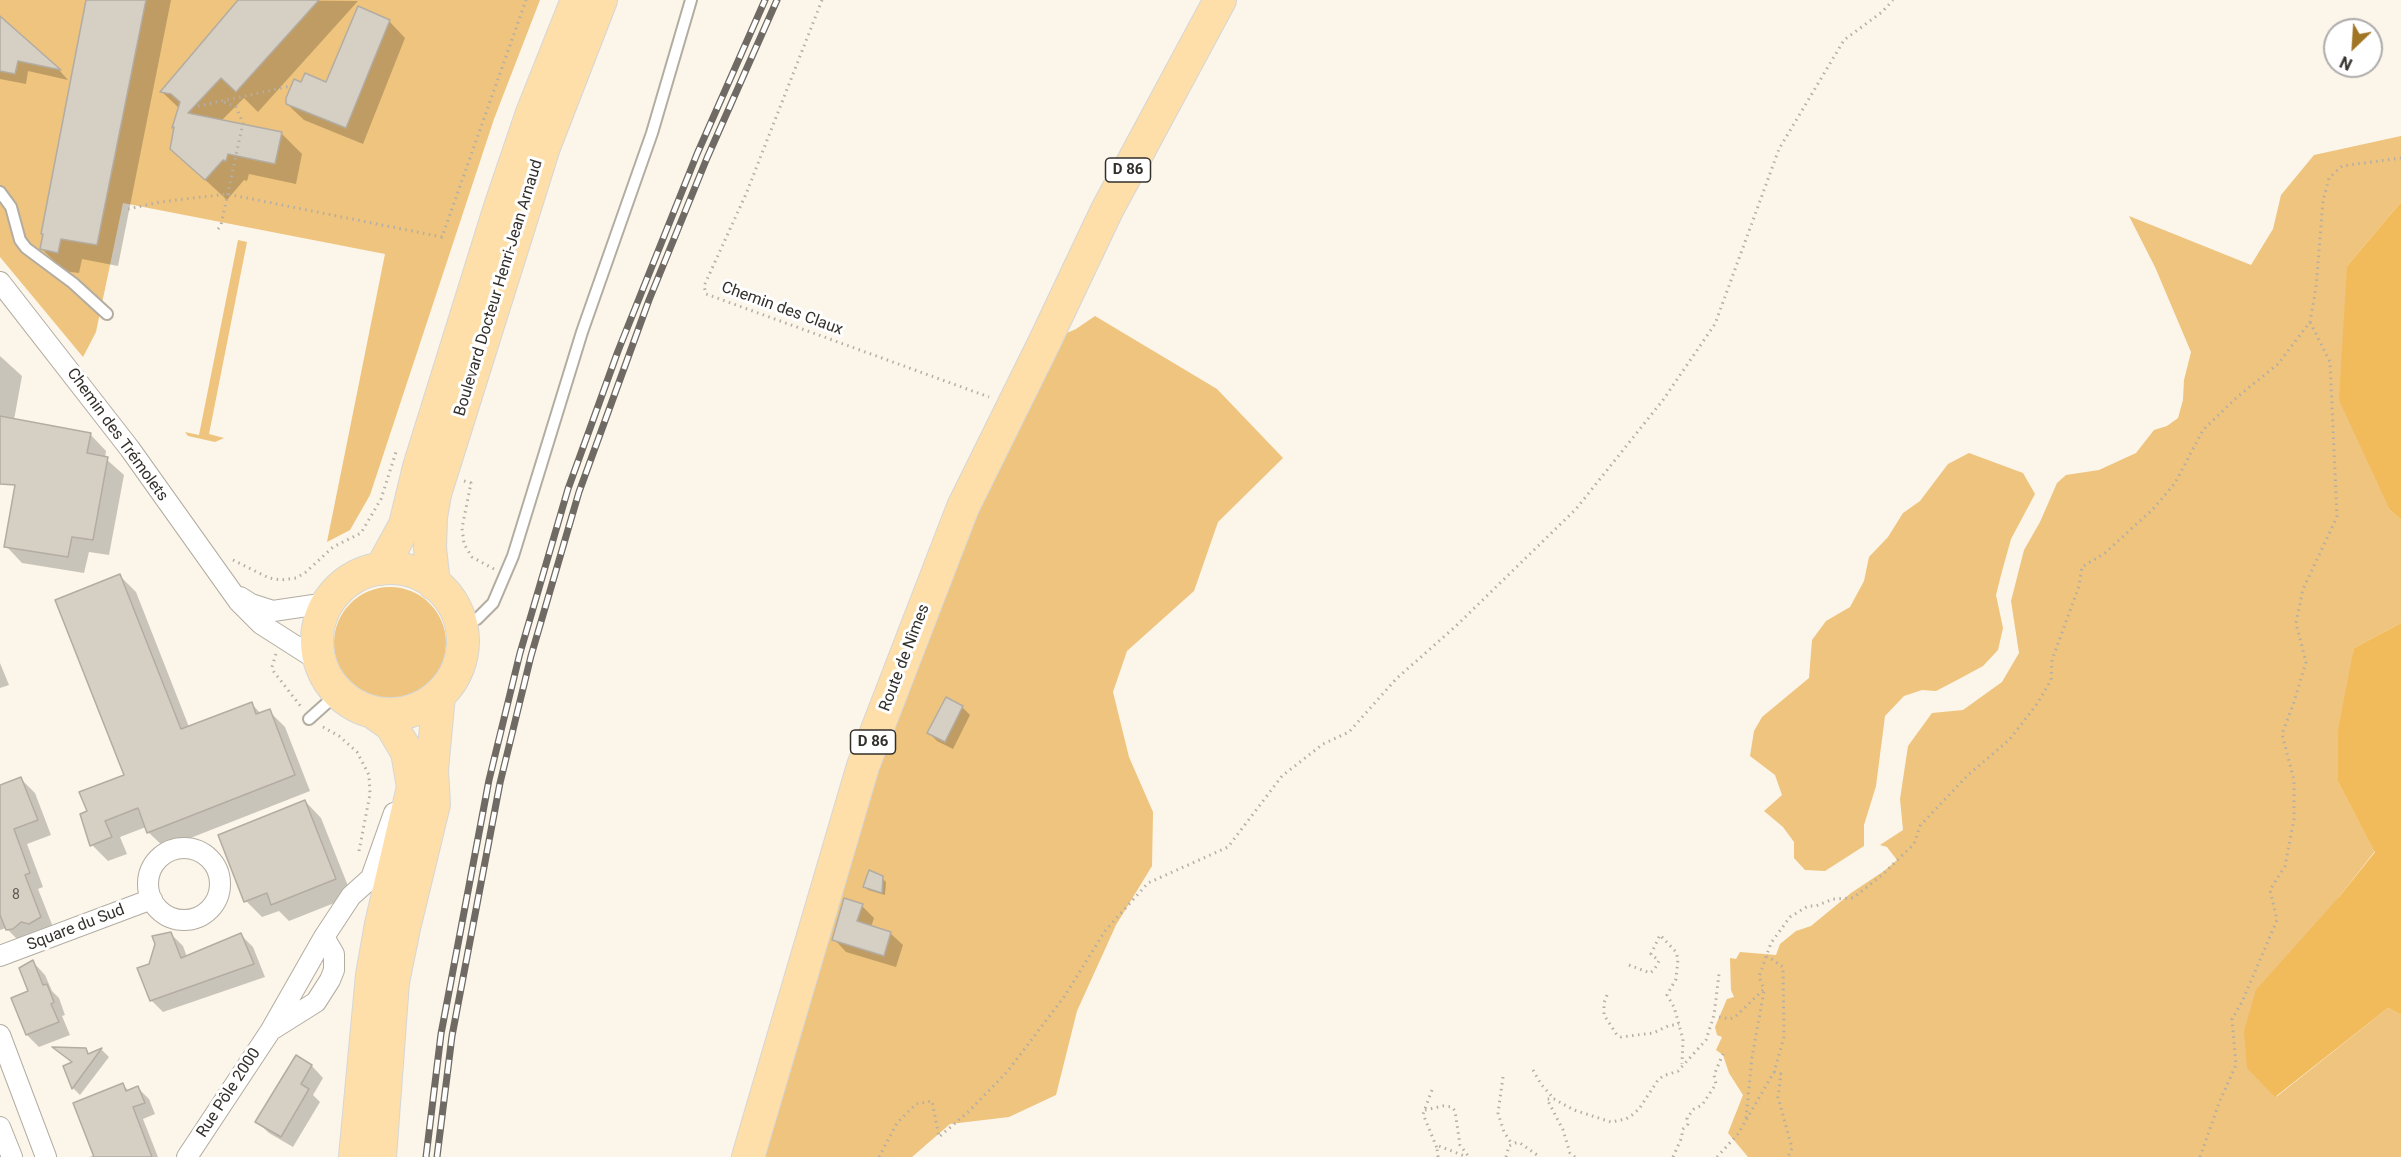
<!DOCTYPE html>
<meta charset="utf-8">
<style>
body{margin:0}
#map{position:relative;width:2401px;height:1157px;overflow:hidden;background:#fcf5e9;font-family:Roboto,sans-serif}
canvas{display:block}
.north{position:absolute;left:2323px;top:18px;width:60px;height:60px;box-sizing:border-box;background:#fff;border:2px solid #adacab;border-radius:50%;rotate:205deg;font-size:16px;font-weight:700;line-height:24px;text-align:center;color:#33302c}
.north::after{content:'';display:block;margin:auto;width:21px;height:27px;background:#a07625;clip-path:polygon(50% 0,100% 100%,50% 72%,0 100%)}
</style>
<div id="map">
<canvas width="2401" height="1157"></canvas>
<div class="north">N</div>
</div>
<script>
const context = document.querySelector('canvas').getContext('2d');
context.lineJoin = 'round';
function fillPath(path, color) {
  context.fillStyle = color;
  context.fill(path, 'evenodd');
}
function poly(rows) {
  const path = new Path2D();
  for (const r of rows) {
    if (r.length === 3) {
      path.moveTo(r[0] + r[2], r[1]);
      path.arc(r[0], r[1], r[2], 0, 2 * Math.PI);
      continue;
    }
    path.moveTo(r[0], r[1]);
    for (let i = 2; i < r.length; i += 2) path.lineTo(r[i], r[i + 1]);
  }
  return path;
}
function strokePath(path, color, width, dash) {
  context.strokeStyle = color;
  context.lineWidth = width;
  context.lineCap = dash ? 'butt' : 'round';
  context.setLineDash(dash || []);
  context.stroke(path);
}
function drawText(font, color, halo, rows, align = 'center') {
  context.font = font + ' Roboto,sans-serif';
  context.lineWidth = 6;
  context.setLineDash([]);
  context.textBaseline = 'middle';
  context.strokeStyle = halo;
  context.fillStyle = color;
  for (const [text, x, y, turn = 0] of rows) {
    context.save();
    context.translate(x, y);
    context.rotate((+turn || 0) * Math.PI / 180);
    context.textAlign = isNaN(turn) ? turn : align;
    if (halo) context.strokeText(text, 0, 0);
    context.fillText(text, 0, 0);
    context.restore();
  }
}
const green = poly([
 [0,0,540,0,494,119,370,495,350,530,327,542,385,254,123,203,96,332,83,357,0,257],
 [2401,136,2401,202,2347,266,2390,510,2401,520,2401,623,2354,648,2338,782,2375,851,2339,897,2276,1097,2388,1008,2401,1015,2401,1157,1748,1157,1728,1133,1743,1095,1729,1073,1723,1055,1716,1050,1722,1037,1717,1035,1715,1027,1727,999,1734,997,1731,990,1730,958,1736,959,1740,952,1776,955,1780,944,1796,931,1811,926,1851,893,1884,871,1897,860,1887,847,1880,845,1903,830,1900,799,1908,746,1932,713,1963,710,2002,682,2019,653,2011,601,2024,550,2040,522,2057,483,2066,475,2099,470,2136,453,2154,430,2167,426,2178,418,2183,400,2184,380,2191,352,2155,267,2129,216,2251,265,2273,229,2281,195,2314,155],
 [238,240,247,242,209,434,224,438,215,442,188,436,185,432,199,435],
 [1095,316,1217,389,1283,458,1218,522,1194,591,1127,651,1113,692,1129,757,1153,812,1152,866,1116,925,1077,1011,1056,1095,1009,1117,950,1124,912,1157,748,1157,863,766,1044,343,1076,329],
 [1969,453,2023,473,2035,494,2011,539,2001,575,1996,595,2003,628,1998,650,1983,666,1959,679,1936,691,1922,690,1904,696,1885,716,1876,786,1864,825,1864,846,1825,871,1805,870,1794,858,1794,842,1783,827,1764,811,1782,795,1775,775,1750,756,1754,731,1762,717,1809,678,1812,640,1826,621,1850,607,1864,581,1869,557,1888,537,1903,513,1920,501,1948,464],
 [390,643,56]
]);
const forest = poly([
 [2401,202,2401,520,2390,510,2339,400,2347,266],
 [2401,623,2401,1015,2388,1008,2275,1097,2247,1068,2244,1031,2256,990,2339,897,2375,852,2338,782,2338,730,2354,648]
]);
const shadow = poly([
 [88,0,171,0,118,266,82,259,79,273,64,271,42,249,44,235,42,233],
 [240,0,358,1,258,112,244,98,221,121,281,133,302,154,296,184,249,174,247,181,244,180,227,200,172,149,180,109,162,92],
 [0,18,60,71,68,80,28,71,26,84,0,79],
 [389,21,405,38,363,144,304,120,287,104,301,84,327,84],
 [0,356,22,376,14,420,90,434,106,451,105,458,124,475,109,555,89,552,84,573,22,563,6,546,19,469,0,480],
 [119,575,136,592,189,727,252,704,261,714,269,711,285,727,310,791,165,848,148,832,146,827,120,837,127,854,108,861,92,845,89,812,126,776],
 [0,663,9,685,0,688],
 [946,699,962,707,970,715,953,749,937,741,929,733],
 [20,778,35,793,51,835,27,844,43,887,38,889,55,932,22,944,6,928,0,930,0,786],
 [305,801,321,818,352,896,289,921,279,911,262,917,246,901],
 [882,878,886,882,885,895,868,890,865,887],
 [862,906,874,918,871,927,890,933,903,945,896,967,846,952,834,939],
 [171,934,183,946,187,957,241,935,253,947,265,977,163,1012,151,1000,150,965],
 [33,962,45,975,52,991,59,998,65,1015,62,1016,70,1035,39,1047,27,1035],
 [56,1049,85,1050,90,1055,102,1050,109,1057,80,1095,73,1088,65,1067,73,1063],
 [297,1057,312,1066,323,1078,313,1095,320,1102,293,1147,269,1133,257,1122],
 [123,1085,129,1091,138,1088,149,1099,155,1114,143,1119,158,1157,89,1157,95,1155]
]);
const building = poly([
 [86,0,146,0,97,245,61,239,58,253,40,249,43,234,41,234,86,0],
 [238,0,319,0,236,92,221,78,188,113,282,132,275,164,228,154,226,161,223,160,205,180,170,149,174,127,172,128,180,102,171,94,160,92,238,0],
 [358,6,390,20,346,128,286,104,286,98,294,79,301,82,305,73,326,82,358,6],
 [0,16,61,70,18,61,15,74,0,71,0,16],
 [0,416,91,433,87,453,108,457,93,540,72,537,68,557,4,547,15,485,0,484,0,416],
 [120,574,181,729,252,702,256,714,270,709,295,775,147,833,138,808,105,821,112,837,90,846,80,814,87,811,79,792,124,775,55,600,120,574],
 [946,697,963,706,945,742,927,733,946,697],
 [21,777,38,820,14,829,30,873,25,875,41,917,29,924,21,922,13,929,6,930,0,915,0,785,21,777],
 [305,800,336,879,271,905,267,893,244,902,218,835,305,800],
 [869,870,883,876,882,893,863,887,869,870],
 [844,898,863,904,857,921,891,932,884,956,832,940,844,898],
 [171,932,181,958,241,933,254,964,150,1001,137,968,149,964,155,944,152,936,171,932],
 [33,960,43,985,47,984,54,1002,51,1004,59,1022,26,1035,11,998,28,991,19,968,33,960],
 [52,1047,86,1048,88,1054,102,1048,72,1089,63,1066,72,1062,52,1047],
 [296,1055,312,1065,301,1084,309,1089,281,1137,255,1122,296,1055],
 [123,1083,126,1091,138,1086,145,1103,133,1107,152,1157,94,1157,73,1103,123,1083]
]);
const path = poly([
 [822,0,746,194,704,286,706,294,989,397],
 [198,106,291,86],
 [128,209,160,202,227,194,442,237,526,0],
 [218,229,221,225,243,123,236,107,222,101],
 [464,481,471,483,462,528,464,544,472,557,494,569],
 [233,560,269,578,281,580,296,578,306,572,333,547,361,533,381,499,396,452],
 [276,654,272,667,274,672,302,708],
 [323,727,339,736,357,752,369,775,370,794,359,851],
 [1629,965,1650,973,1654,970,1659,961,1651,954,1660,935,1676,952,1678,959,1676,979,1667,995,1674,1007,1683,1039,1682,1064],
 [1607,995,1604,1003,1604,1015,1617,1035,1621,1037,1653,1033,1668,1026,1679,1024],
 [1719,1017,1730,1019,1735,1017,1764,989,1759,977,1771,943,1790,917,1808,906,1816,906,1833,899,1853,898,1882,875,1914,844,1920,826,1933,812,1968,775,2009,740,2037,704,2051,680,2052,660,2079,586,2082,567,2105,553,2153,509,2175,483,2203,430,2236,398,2278,364,2310,322,2316,288,2323,201,2329,178,2342,166,2401,158],
 [1533,1070,1541,1084,1554,1099],
 [1774,1072,1781,1074,1778,1097,1792,1148,1788,1157],
 [1503,1077,1498,1113,1504,1132,1512,1144],
 [1432,1090,1423,1114,1437,1148],
 [1425,1110,1443,1106,1452,1107,1455,1111,1460,1145,1469,1157],
 [1746,1118,1752,1057,1764,991],
 [879,1157,897,1123,916,1104,932,1101,939,1137,968,1112,1007,1072,1064,997,1105,931,1148,883,1228,847,1282,776,1323,744,1349,732,1396,679,1456,626,1576,509,1663,400,1715,324,1779,149,1844,40,1882,12,1893,0],
 [1438,1157,1437,1148,1439,1146,1467,1157],
 [1506,1157,1509,1146,1515,1143,1520,1143,1540,1157],
 [1575,1157,1570,1153,1563,1130,1547,1099,1554,1099,1574,1110,1611,1122,1626,1119,1632,1115,1639,1109,1658,1080,1663,1076,1678,1071,1706,1040,1714,1015,1719,974],
 [1673,1157,1682,1137,1682,1130,1688,1124,1687,1118,1694,1109,1702,1105,1716,1084,1714,1075,1723,1054],
 [1717,1157,1738,1134,1774,1072,1784,1037,1783,967,1767,956],
 [2200,1157,2219,1103,2236,1065,2232,1019,2242,1002,2277,920,2270,890,2285,866,2294,819,2294,780,2282,734,2293,705,2306,662,2296,623,2303,589,2337,517,2330,362,2310,322]
]);
const lane = poly([
 [0,192,11,207,20,240,26,248,73,283,107,314],
 [460,625,477,619,493,603,513,556,582,332,652,133,691,0],
 [309,719,338,693]
]);
const street = poly([
 [0,282,130,449,239,602,261,624,319,661],
 [240,597,251,604,273,611,327,603],
 [184,884,36],
 [0,956,152,899],
 [273,1029,316,1002,330,980,334,970,334,954,324,937],
 [0,1035,46,1157],
 [0,1127,12,1157],
 [187,1157,271,1030,324,937,351,896,371,878,394,813]
]);
const primary = poly([
 [390,641,73],
 [381,569,405,525,419,467,500,207,532,113,577,0],
 [434,584,430,548,431,517,435,494,544,147,601,0],
 [355,1157,372,975,381,924,413,787,407,752,391,725,374,713],
 [380,1157,393,982,404,928,434,804,432,770,439,695],
 [748,1157,863,766,963,507,1044,343,1107,210,1220,0]
]);
const rail = poly([
 [426,1157,441,1034,489,780,520,653,568,489,618,351,697,154,765,0],
 [437,1157,452,1036,500,783,531,656,579,492,649,300,707,158,777,0]
]);
const numberNames = [
 ["8",16,895]
];
const shields = [
 [1128,170,45],
 [873,742,45]
];
const shieldNames = [
 ["D 86",1128,170],
 ["D 86",873,742]
];
const streetNames = [
 ["Boulevard Docteur Henri-Jean Arnaud",499,288,-73],
 ["Chemin des Claux",782,309,20],
 ["Chemin des Trémolets",117,435,54],
 ["Route de Nîmes",905,658,-69],
 ["Square du Sud",76,928,-21],
 ["Rue Pôle 2000",229,1093,-57]
];
fillPath(green, '#eec47e');
fillPath(forest, '#f1bb5c');
fillPath(shadow, '#0003');
fillPath(building, '#d6cfc4');
strokePath(building, '#b3aca2', 1.5);
strokePath(lane, '#b2aca1', 14);
strokePath(street, '#b2aca1', 22);
strokePath(primary, '#d6d6d5', 34);
strokePath(path, '#b4aea5', 3, [1.5, 4.5]);
strokePath(lane, '#fff', 10);
strokePath(street, '#fff', 20);
strokePath(primary, '#fedfaa', 32);
strokePath(rail, '#6f6b64', 7);
strokePath(rail, '#fff', 4.5, [14]);
drawText('14px', '#5c5852', null, numberNames);
for (const [x, y, w] of shields) {
  const box = new Path2D();
  box.roundRect(x - w / 2, y - 12, w, 24, 4.5);
  context.fillStyle = '#fff';
  context.fill(box);
  strokePath(box, '#33302c', 1.5);
}
drawText('bold 15px', '#33302c', null, shieldNames);
drawText('16px', '#33302c', '#fff', streetNames);
</script>
